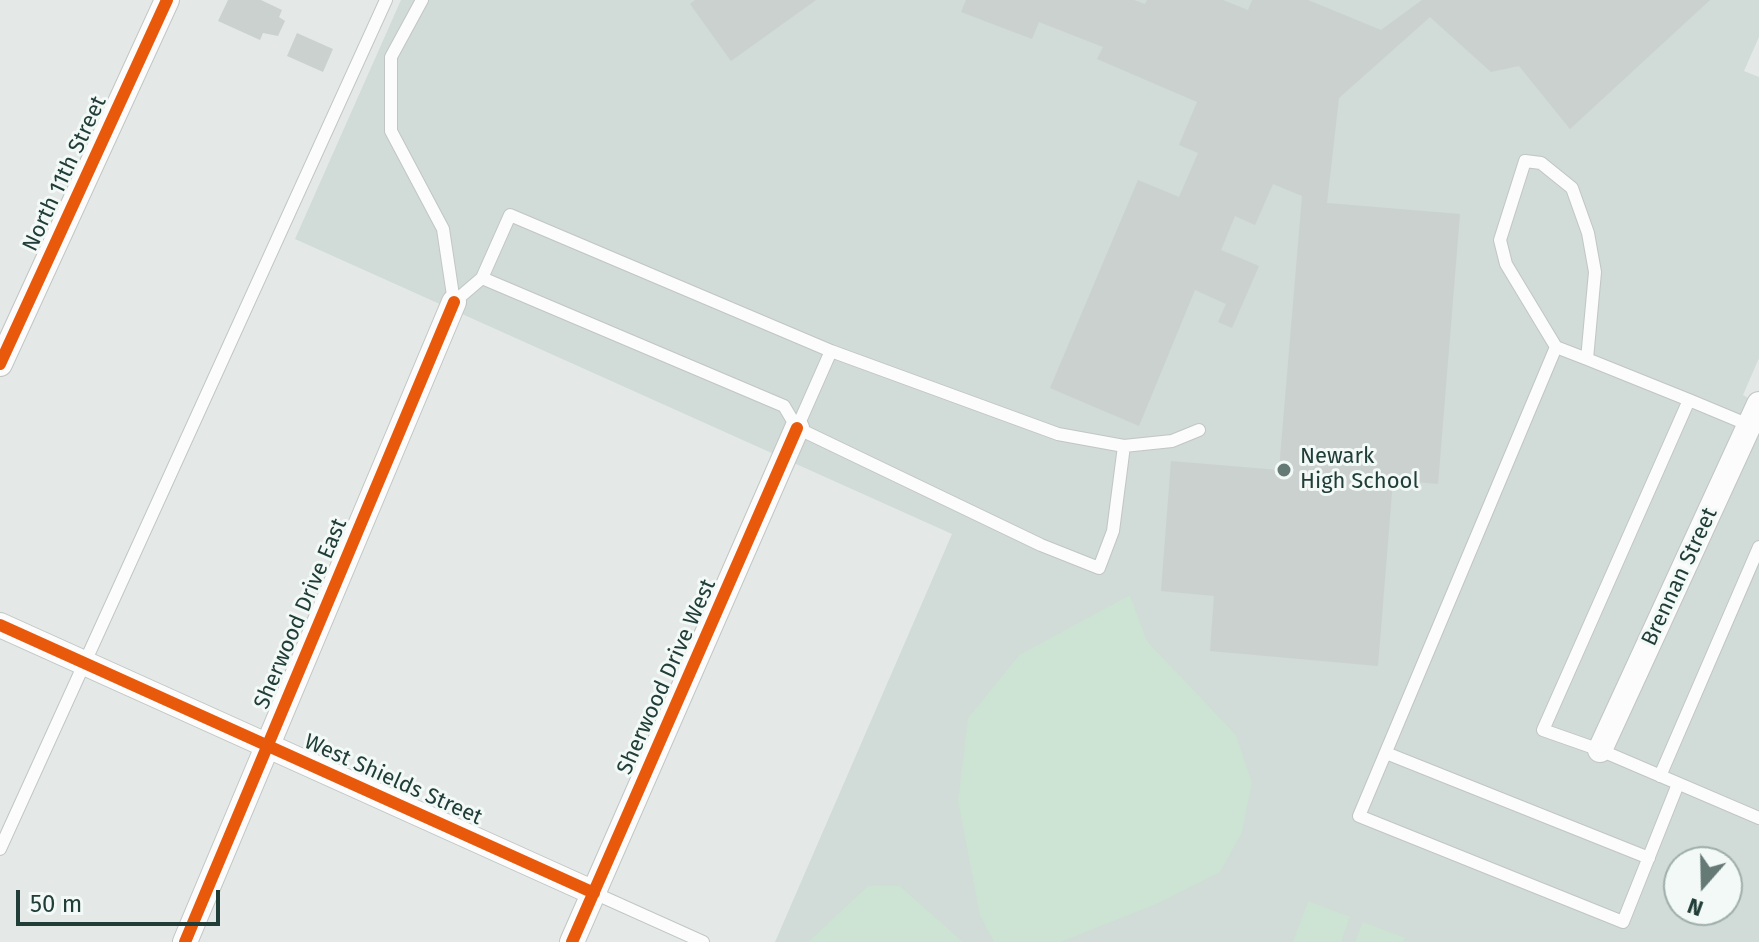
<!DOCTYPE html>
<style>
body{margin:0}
#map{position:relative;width:1759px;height:942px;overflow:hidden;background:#e4e9e7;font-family:"Fira Sans",sans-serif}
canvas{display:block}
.north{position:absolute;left:1663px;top:846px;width:80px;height:80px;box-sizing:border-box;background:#f2f9f6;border:2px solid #9eaeaa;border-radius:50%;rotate:200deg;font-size:22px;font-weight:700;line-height:32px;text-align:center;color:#213d37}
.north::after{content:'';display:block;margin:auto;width:28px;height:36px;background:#657975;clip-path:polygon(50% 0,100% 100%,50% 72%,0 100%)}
.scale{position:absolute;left:16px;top:890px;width:204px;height:36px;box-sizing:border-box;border:4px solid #213d37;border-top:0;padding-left:10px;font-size:24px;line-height:28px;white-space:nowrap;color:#213d37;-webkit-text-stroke:6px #f2f9f6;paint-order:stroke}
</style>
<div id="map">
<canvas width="1759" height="942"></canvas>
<div class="north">N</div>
<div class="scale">50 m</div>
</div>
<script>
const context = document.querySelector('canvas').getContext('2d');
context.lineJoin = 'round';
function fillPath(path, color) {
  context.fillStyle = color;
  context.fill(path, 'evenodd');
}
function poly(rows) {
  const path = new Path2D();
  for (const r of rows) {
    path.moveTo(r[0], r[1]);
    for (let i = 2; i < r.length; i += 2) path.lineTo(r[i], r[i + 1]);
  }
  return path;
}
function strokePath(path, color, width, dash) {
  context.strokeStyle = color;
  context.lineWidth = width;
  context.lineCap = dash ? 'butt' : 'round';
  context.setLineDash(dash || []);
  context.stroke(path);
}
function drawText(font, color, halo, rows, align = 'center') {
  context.font = font + ' "Fira Sans",sans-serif';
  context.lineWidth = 6;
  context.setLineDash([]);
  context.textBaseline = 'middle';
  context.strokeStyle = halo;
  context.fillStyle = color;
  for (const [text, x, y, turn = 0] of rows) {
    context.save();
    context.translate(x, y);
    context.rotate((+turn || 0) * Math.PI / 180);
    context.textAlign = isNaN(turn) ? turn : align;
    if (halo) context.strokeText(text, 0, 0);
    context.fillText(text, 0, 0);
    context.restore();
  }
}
const built = poly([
 [401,0,1759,0,1759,37,1744,71,1759,77,1759,358,1743,395,1759,405,1759,942,775,942,952,534,295,239],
 [1679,862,1727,862,1727,910,1679,910]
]);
const green = poly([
 [1130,595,1147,641,1236,735,1252,783,1242,833,1220,872,1159,903,1061,942,994,942,980,916,958,801,968,718,1019,655],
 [868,886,900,886,963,942,808,942],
 [1308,901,1350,917,1341,942,1293,942],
 [1363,922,1405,938,1403,942,1355,942]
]);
const building = poly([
 [228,0,261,0,282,10,279,17,285,21,278,36,263,33,260,40,218,21],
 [695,0,816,0,731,61,690,4],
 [966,0,1134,0,1145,4,1147,0,1223,0,1248,10,1252,0,1308,0,1381,30,1422,0,1710,0,1570,129,1519,66,1491,72,1430,17,1339,98,1327,203,1460,214,1438,484,1393,480,1378,666,1210,651,1214,596,1161,591,1171,461,1279,470,1302,196,1273,184,1255,225,1235,216,1221,250,1259,266,1232,328,1218,322,1226,304,1195,290,1139,426,1050,388,1138,180,1179,197,1198,153,1179,145,1197,102,1097,59,1103,47,1039,22,1032,39,961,12],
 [297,33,333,49,323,72,287,56]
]);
const service = poly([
 [422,0,391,57,391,131,443,229,454,302,482,278,784,406,797,428,1041,545,1099,568,1113,531,1124,446],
 [482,278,510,215,831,351],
 [1556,347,1359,816,1623,922,1678,784],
 [1587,359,1595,272,1588,233,1572,188,1541,163,1525,161,1500,240,1506,264,1556,347,1587,359,1689,400,1749,425],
 [1689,400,1543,730,1600,750,1759,818],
 [797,428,831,351,1058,434,1124,446,1172,441,1199,430],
 [1386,753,1649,858],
 [1660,776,1759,547],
 [0,849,386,0],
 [594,893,703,942]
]);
const minor = poly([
 [0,364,167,0],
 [0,625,594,893],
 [1600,750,1759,404],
 [185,942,454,302],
 [572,942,797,428]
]);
const cycleway = poly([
 [0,364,167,0],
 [0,625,594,893],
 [185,942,454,302],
 [572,942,797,428]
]);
const markers = [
 [1284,470,8,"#657975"]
];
const streetNames = [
 ["North 11th Street",65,174,-65],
 ["Brennan Street",1680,577,-65],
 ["Sherwood Drive East",301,614,-67],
 ["Sherwood Drive West",667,677,-66],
 ["West Shields Street",393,780,24]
];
const poiNames = [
 ["Newark",1300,457],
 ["High School",1300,482]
];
fillPath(built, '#d1dbd7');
fillPath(green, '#cde3d4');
fillPath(building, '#cbd1cf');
strokePath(service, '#c1c6c4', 14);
strokePath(minor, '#c1c6c4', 26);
strokePath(service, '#fbfcfb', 12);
strokePath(minor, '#fbfcfb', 24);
strokePath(cycleway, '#e8590c', 12);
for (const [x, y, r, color] of markers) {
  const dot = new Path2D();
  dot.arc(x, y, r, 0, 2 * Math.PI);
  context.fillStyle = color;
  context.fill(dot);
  strokePath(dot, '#f2f9f6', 3);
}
drawText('22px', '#213d37', '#f2f9f6', streetNames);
drawText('22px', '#213d37', '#f2f9f6', poiNames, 'left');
</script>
